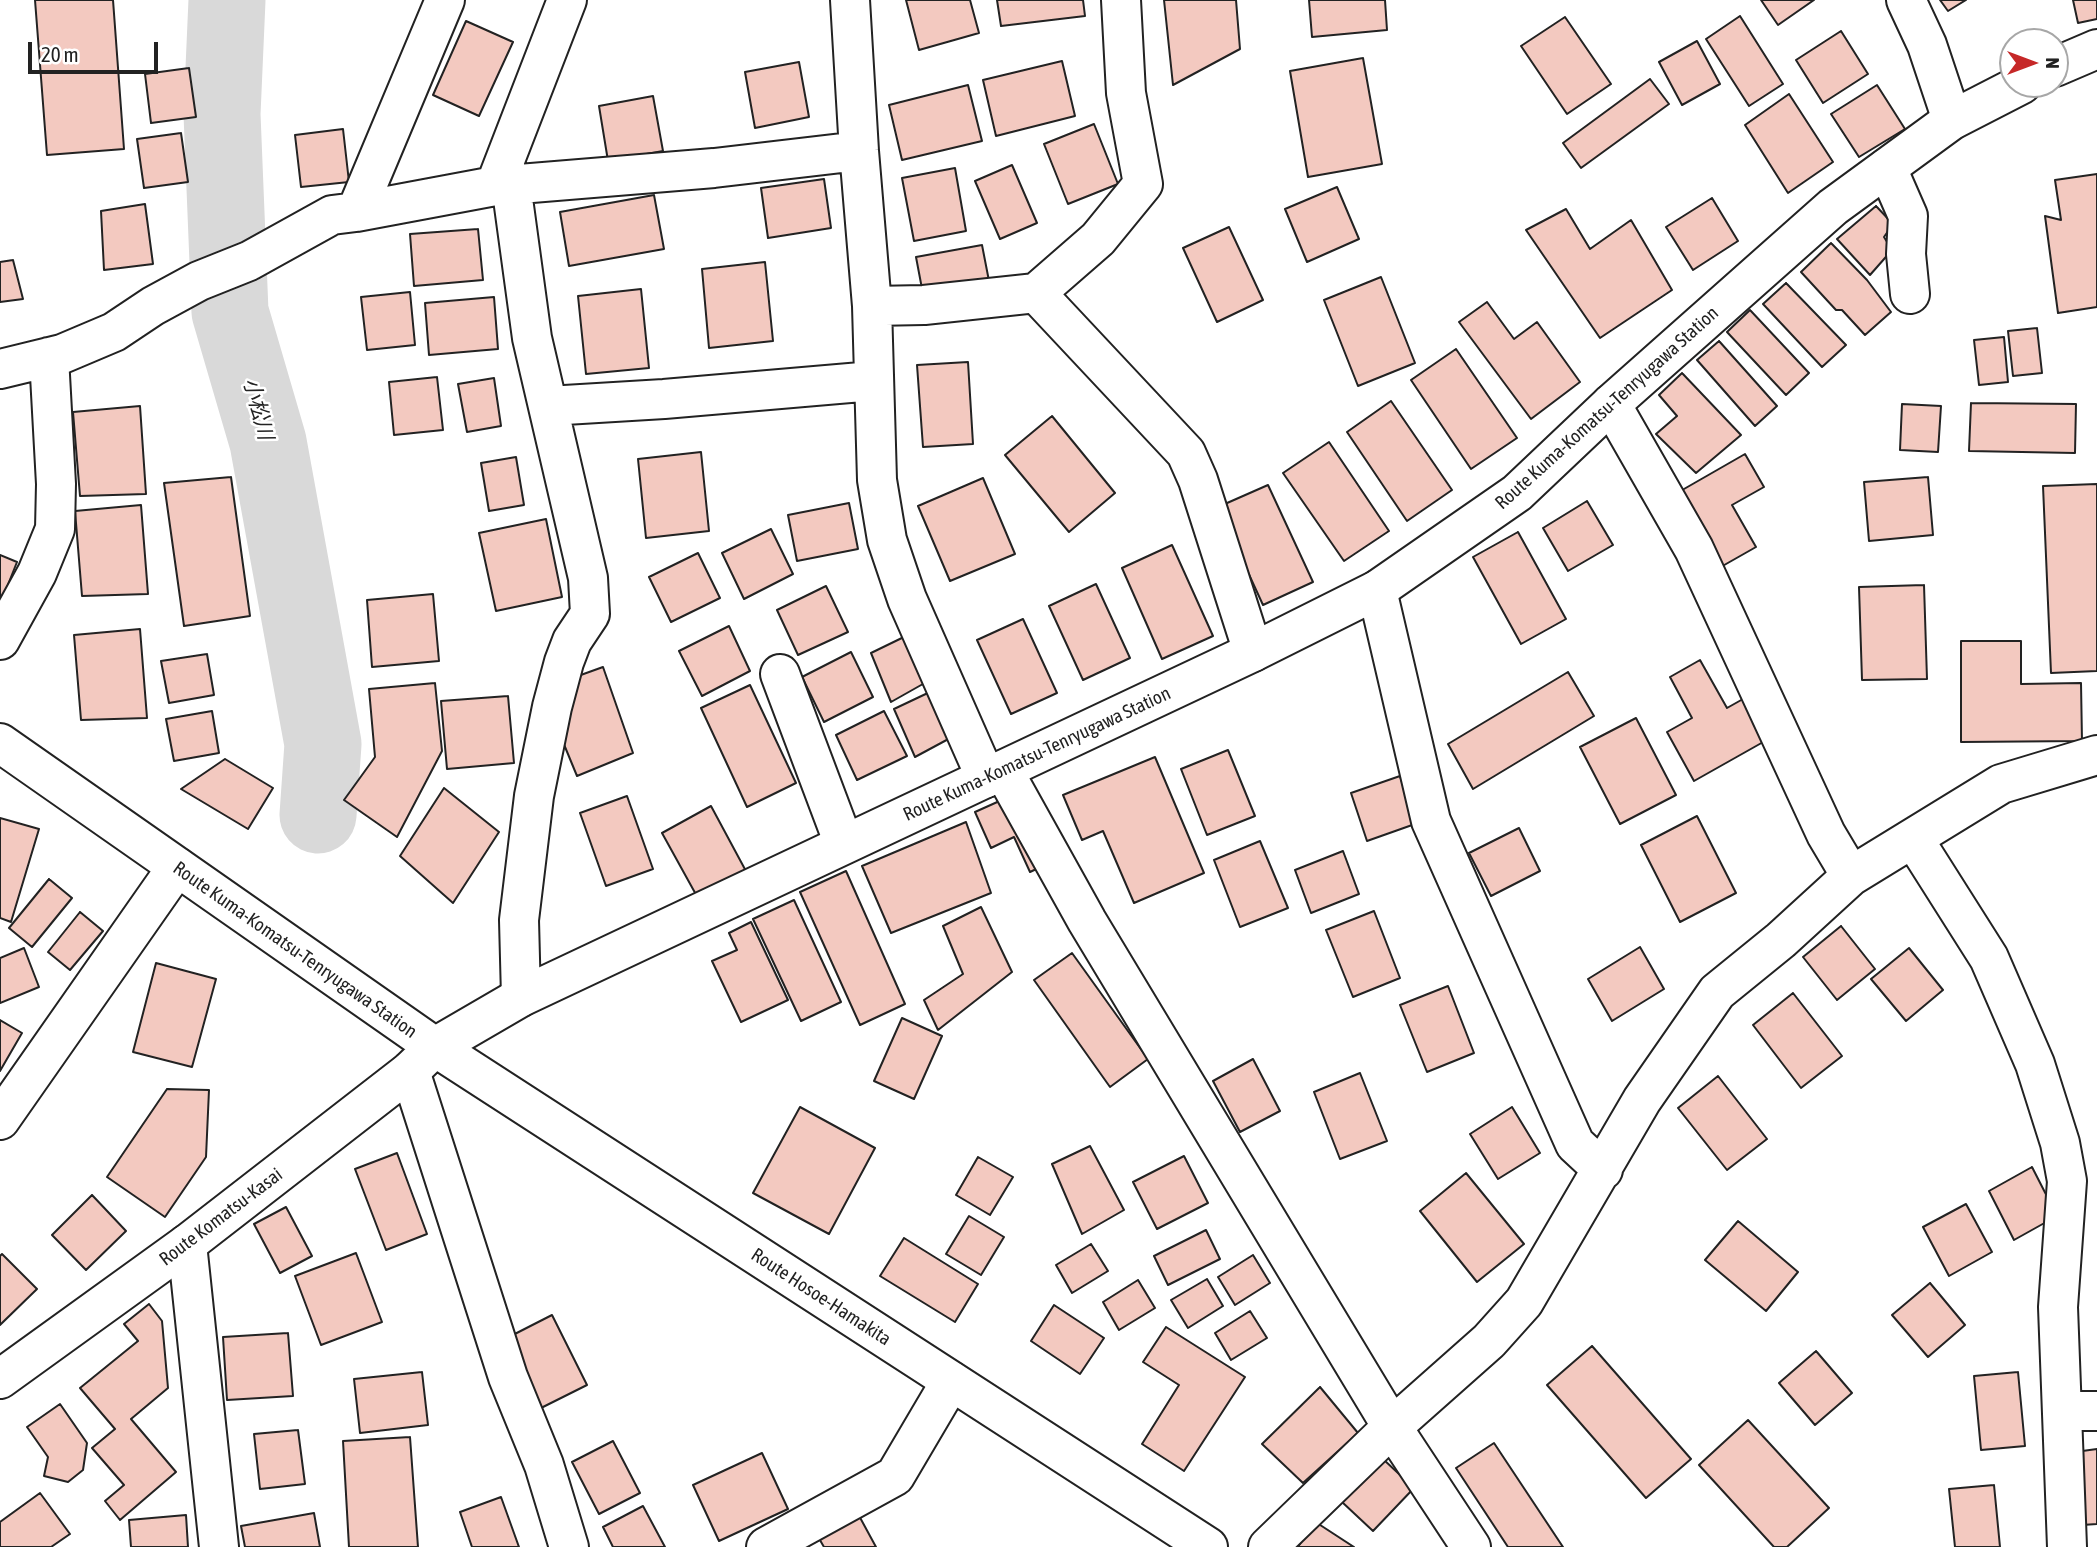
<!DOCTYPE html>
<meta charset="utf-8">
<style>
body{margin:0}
#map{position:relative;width:2097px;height:1547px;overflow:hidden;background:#fff;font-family:"Asap Condensed",sans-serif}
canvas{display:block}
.north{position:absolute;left:1999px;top:28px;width:70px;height:70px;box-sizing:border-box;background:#fff;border:2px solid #a7a7a7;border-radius:50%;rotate:90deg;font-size:19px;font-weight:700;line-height:28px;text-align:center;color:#222}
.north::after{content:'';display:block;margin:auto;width:24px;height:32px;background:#c62828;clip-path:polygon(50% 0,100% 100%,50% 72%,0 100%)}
.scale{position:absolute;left:28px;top:42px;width:130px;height:32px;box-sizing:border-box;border:4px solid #222;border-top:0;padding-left:9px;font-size:21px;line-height:24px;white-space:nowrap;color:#222;-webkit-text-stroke:5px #fff;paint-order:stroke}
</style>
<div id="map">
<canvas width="2097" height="1547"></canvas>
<div class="north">N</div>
<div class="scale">20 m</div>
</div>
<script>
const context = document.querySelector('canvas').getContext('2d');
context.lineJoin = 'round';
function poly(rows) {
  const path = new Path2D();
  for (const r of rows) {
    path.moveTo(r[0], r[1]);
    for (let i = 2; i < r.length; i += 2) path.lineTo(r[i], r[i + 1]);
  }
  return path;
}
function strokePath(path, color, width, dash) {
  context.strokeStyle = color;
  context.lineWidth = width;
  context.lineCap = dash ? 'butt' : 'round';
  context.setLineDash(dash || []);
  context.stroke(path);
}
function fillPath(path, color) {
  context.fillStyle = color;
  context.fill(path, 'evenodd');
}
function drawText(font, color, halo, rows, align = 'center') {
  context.font = font + ' "Asap Condensed","Noto Sans JP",sans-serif';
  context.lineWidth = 5;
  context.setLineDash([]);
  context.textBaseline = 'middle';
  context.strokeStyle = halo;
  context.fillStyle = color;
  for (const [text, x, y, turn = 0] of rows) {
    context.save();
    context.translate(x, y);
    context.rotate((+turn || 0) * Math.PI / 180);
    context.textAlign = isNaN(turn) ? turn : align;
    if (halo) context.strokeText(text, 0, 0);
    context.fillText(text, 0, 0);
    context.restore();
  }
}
const river = poly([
 [227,0,222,114,230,312,268,442,323,744,318,815]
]);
const building = poly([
 [35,0,113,0,124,149,47,155,35,0],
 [906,0,970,0,979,33,919,50,906,0],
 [997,0,1083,0,1085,16,1001,26,997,0],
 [1164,0,1236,0,1240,49,1173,85,1164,0],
 [1309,0,1385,0,1387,30,1312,37,1309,0],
 [1761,0,1814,0,1778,25,1761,0],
 [1940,0,1966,0,1948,11,1940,0],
 [2073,0,2097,0,2097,19,2078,23,2073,0],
 [1740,16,1783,84,1749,106,1706,39,1740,16],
 [1565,17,1611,84,1567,114,1521,46,1565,17],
 [466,21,513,42,479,116,433,95,466,21],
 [1841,31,1868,74,1823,103,1796,60,1841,31],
 [1697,41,1720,84,1682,105,1659,62,1697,41],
 [1363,58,1382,164,1308,177,1290,71,1363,58],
 [1062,61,1075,116,996,136,983,80,1062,61],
 [799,62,809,117,755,128,745,72,799,62],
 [189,68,196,117,151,123,145,74,189,68],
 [1650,79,1669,104,1581,168,1563,143,1650,79],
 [968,85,982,141,902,160,889,105,968,85],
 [1877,85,1905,129,1859,157,1831,114,1877,85],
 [1789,94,1833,162,1788,193,1745,125,1789,94],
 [653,96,663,151,608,161,599,106,653,96],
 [1094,124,1118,184,1068,204,1044,144,1094,124],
 [343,129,349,182,301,187,295,135,343,129],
 [181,133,188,182,144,188,137,139,181,133],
 [1012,165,1037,223,1000,239,975,181,1012,165],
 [955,168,966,231,914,241,902,178,955,168],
 [2097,174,2097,307,2058,313,2045,216,2061,220,2055,180,2097,174],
 [824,179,831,228,768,238,761,188,824,179],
 [1337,187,1359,239,1307,262,1285,209,1337,187],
 [654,195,664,249,569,266,560,212,654,195],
 [1712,198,1738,241,1693,270,1666,227,1712,198],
 [145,204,153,264,104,270,101,211,145,204],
 [1876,206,1893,224,1884,237,1892,250,1870,275,1837,239,1876,206],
 [1566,209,1590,249,1631,220,1672,290,1600,338,1526,230,1566,209],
 [1229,227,1263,300,1217,322,1183,248,1229,227],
 [478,229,483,280,414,286,410,234,478,229],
 [1831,243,1867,280,1891,312,1865,335,1842,310,1836,310,1801,272,1831,243],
 [982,245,989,281,923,294,916,257,982,245],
 [13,260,23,299,0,302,0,262,13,260],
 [765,262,773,341,709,348,702,269,765,262],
 [1381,277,1415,363,1358,386,1324,300,1381,277],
 [1786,283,1846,345,1822,367,1763,304,1786,283],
 [641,289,649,368,586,374,578,296,641,289],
 [410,292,415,345,367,350,361,297,410,292],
 [494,297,498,349,429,355,425,303,494,297],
 [1487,302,1514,339,1537,322,1580,382,1531,419,1459,322,1487,302],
 [1750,310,1809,373,1786,395,1727,332,1750,310],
 [2037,328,2042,373,2013,376,2008,331,2037,328],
 [2004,337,2008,382,1979,385,1974,340,2004,337],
 [1719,341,1777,406,1755,426,1697,360,1719,341],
 [1456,349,1517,438,1471,469,1411,380,1456,349],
 [968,362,973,444,923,447,917,365,968,362],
 [1682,373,1741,435,1696,473,1656,434,1677,416,1659,395,1682,373],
 [437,377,443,430,394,435,389,382,437,377],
 [494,378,501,426,467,432,458,384,494,378],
 [1391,401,1452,490,1407,521,1347,432,1391,401],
 [1971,403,2076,404,2075,453,1969,451,1971,403],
 [1902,404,1941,406,1938,452,1900,450,1902,404],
 [140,406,146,494,80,496,73,412,140,406],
 [1052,416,1115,493,1069,532,1005,455,1052,416],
 [1329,442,1389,531,1344,561,1283,473,1329,442],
 [701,452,709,531,646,538,638,459,701,452],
 [1745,454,1764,487,1732,505,1756,547,1719,568,1677,493,1745,454],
 [516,457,524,505,489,511,481,463,516,457],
 [231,477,250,616,184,626,164,483,231,477],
 [1928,477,1933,535,1869,541,1864,482,1928,477],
 [983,478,1015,554,950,581,918,506,983,478],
 [2097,484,2097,671,2051,673,2043,486,2097,484],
 [1268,485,1313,582,1263,605,1218,507,1268,485],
 [1587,501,1613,545,1568,571,1543,528,1587,501],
 [849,503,858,549,797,561,788,515,849,503],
 [141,505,148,594,82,596,75,511,141,505],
 [546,519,562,597,496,611,479,533,546,519],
 [771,529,793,574,744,599,722,553,771,529],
 [1518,532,1566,619,1521,644,1473,557,1518,532],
 [1172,545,1213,636,1162,659,1122,568,1172,545],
 [698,553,720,598,671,622,649,577,698,553],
 [0,555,17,562,0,605,0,555],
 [1096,584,1130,658,1083,680,1049,606,1096,584],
 [1924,585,1927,679,1862,680,1859,587,1924,585],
 [826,586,848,632,798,655,777,610,826,586],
 [433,594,439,661,372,667,367,600,433,594],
 [1023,619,1057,693,1011,714,977,640,1023,619],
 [729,626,750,671,702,696,679,651,729,626],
 [140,629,147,718,81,720,74,635,140,629],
 [908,635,930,680,891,702,871,653,908,635],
 [1961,641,2021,641,2021,684,2081,683,2082,741,1961,742,1961,641],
 [851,652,873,697,824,722,802,677,851,652],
 [207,654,214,695,169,703,161,661,207,654],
 [1700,660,1727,708,1743,699,1765,741,1694,781,1667,732,1692,718,1670,677,1700,660],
 [603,667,633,753,577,776,563,742,578,676,603,667],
 [1568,672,1594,716,1473,789,1448,744,1568,672],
 [435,683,442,751,397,837,344,800,375,757,369,689,435,683],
 [750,685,796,783,747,807,701,708,750,685],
 [932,691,954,736,915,757,894,709,932,691],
 [508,696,514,763,447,769,441,701,508,696],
 [212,711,219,753,174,761,166,719,212,711],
 [884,711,907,756,857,780,836,735,884,711],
 [1636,718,1676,795,1620,824,1580,747,1636,718],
 [1228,750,1255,816,1207,835,1181,769,1228,750],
 [1155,757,1204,873,1134,903,1103,831,1082,840,1063,795,1155,757],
 [225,759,273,788,248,829,181,789,225,759],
 [1400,776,1415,824,1367,841,1351,793,1400,776],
 [444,788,499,832,453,903,400,856,444,788],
 [627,796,653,869,606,886,580,813,627,796],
 [1004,799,1047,864,1030,872,1014,837,991,848,975,812,1004,799],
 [711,806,747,873,699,900,662,833,711,806],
 [1697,816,1736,893,1680,922,1641,845,1697,816],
 [0,818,39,829,11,922,0,918,0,818],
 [966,822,991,893,891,933,862,866,966,822],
 [1519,828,1540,871,1491,896,1469,853,1519,828],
 [1260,841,1288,908,1240,927,1214,860,1260,841],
 [1343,851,1359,894,1311,913,1295,870,1343,851],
 [846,871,905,1004,860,1025,800,892,846,871],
 [49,879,72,898,32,947,9,928,49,879],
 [794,900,841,1002,801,1021,753,919,794,900],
 [981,907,1012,972,938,1030,924,1000,963,974,943,926,981,907],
 [1374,911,1400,978,1353,997,1326,930,1374,911],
 [80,912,103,931,70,970,48,952,80,912],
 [751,922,788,1000,741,1022,712,961,737,950,729,933,751,922],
 [1841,926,1875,969,1837,1000,1803,957,1841,926],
 [1640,947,1664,989,1612,1021,1588,979,1640,947],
 [24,948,39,987,0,1003,0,958,24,948],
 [1909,948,1943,990,1906,1021,1871,979,1909,948],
 [1072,953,1148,1059,1110,1087,1034,980,1072,953],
 [156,963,216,979,192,1067,133,1052,156,963],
 [1448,986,1474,1053,1427,1072,1400,1005,1448,986],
 [1793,993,1842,1056,1801,1088,1753,1025,1793,993],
 [902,1018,942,1036,914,1099,874,1081,902,1018],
 [0,1020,22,1033,0,1071,0,1020],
 [1253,1059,1280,1111,1240,1132,1213,1081,1253,1059],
 [1360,1073,1387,1141,1340,1159,1314,1092,1360,1073],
 [1718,1076,1767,1139,1727,1170,1678,1108,1718,1076],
 [167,1089,209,1090,206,1157,165,1217,107,1177,167,1089],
 [800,1107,875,1148,829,1234,753,1193,800,1107],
 [1512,1107,1540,1153,1498,1179,1470,1134,1512,1107],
 [1090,1146,1124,1210,1082,1234,1052,1164,1090,1146],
 [397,1153,427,1234,386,1250,355,1169,397,1153],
 [1184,1156,1208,1203,1157,1229,1133,1182,1184,1156],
 [978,1157,1013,1177,990,1215,956,1195,978,1157],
 [2032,1167,2057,1216,2014,1240,1989,1191,2032,1167],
 [1466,1173,1524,1244,1477,1282,1420,1211,1466,1173],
 [92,1195,126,1231,86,1270,52,1235,92,1195],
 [1966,1204,1992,1252,1949,1276,1923,1227,1966,1204],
 [286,1207,312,1256,280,1273,254,1224,286,1207],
 [969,1216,1004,1237,981,1275,946,1254,969,1216],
 [1738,1221,1798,1272,1766,1311,1705,1260,1738,1221],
 [1206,1230,1220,1259,1168,1285,1154,1256,1206,1230],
 [904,1238,978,1284,955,1322,880,1276,904,1238],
 [1091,1244,1108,1271,1072,1293,1056,1265,1091,1244],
 [356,1253,382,1322,321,1345,295,1276,356,1253],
 [2,1254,37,1289,0,1325,0,1256,2,1254],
 [1253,1255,1270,1283,1235,1305,1218,1277,1253,1255],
 [1207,1279,1223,1306,1188,1328,1171,1300,1207,1279],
 [1138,1280,1155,1308,1119,1330,1103,1302,1138,1280],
 [1930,1283,1965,1325,1928,1357,1892,1315,1930,1283],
 [149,1304,162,1321,168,1388,131,1419,176,1472,120,1520,105,1501,124,1485,92,1448,115,1429,80,1388,138,1341,124,1324,149,1304],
 [1054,1305,1104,1338,1080,1374,1031,1341,1054,1305],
 [1250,1311,1267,1338,1231,1360,1215,1333,1250,1311],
 [552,1315,587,1385,537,1410,503,1340,552,1315],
 [1166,1327,1245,1377,1184,1471,1142,1444,1179,1385,1143,1362,1166,1327],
 [288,1333,293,1396,227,1400,223,1337,288,1333],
 [1592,1346,1691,1459,1646,1498,1547,1385,1592,1346],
 [1816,1351,1852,1393,1815,1425,1779,1383,1816,1351],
 [422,1372,428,1425,360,1433,354,1379,422,1372],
 [2018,1372,2025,1446,1981,1450,1974,1376,2018,1372],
 [1320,1387,1358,1433,1303,1483,1262,1444,1320,1387],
 [60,1404,87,1443,83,1470,68,1482,44,1476,48,1457,27,1427,60,1404],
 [1748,1420,1829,1508,1787,1547,1774,1547,1699,1465,1748,1420],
 [298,1430,305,1484,260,1489,254,1434,298,1430],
 [410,1437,418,1547,349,1547,343,1441,410,1437],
 [613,1441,640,1493,599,1514,572,1462,613,1441],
 [1494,1443,1563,1547,1508,1547,1456,1468,1494,1443],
 [2097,1449,2097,1524,2082,1525,2075,1452,2097,1449],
 [762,1453,788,1509,719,1541,693,1485,762,1453],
 [1383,1459,1414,1488,1373,1531,1342,1502,1383,1459],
 [1994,1485,2000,1547,1955,1547,1949,1489,1994,1485],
 [40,1493,70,1534,51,1547,0,1547,0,1522,40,1493],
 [501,1497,519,1547,472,1547,460,1512,501,1497],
 [643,1506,665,1547,613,1547,603,1527,643,1506],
 [857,1512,876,1547,824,1547,817,1535,857,1512],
 [314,1513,320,1547,245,1547,241,1526,314,1513],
 [186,1515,188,1547,131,1547,129,1520,186,1515],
 [1314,1521,1354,1547,1298,1547,1314,1521]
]);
const minor = poly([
 [850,0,859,151,872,306,877,480,887,540,907,599,986,778],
 [1906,0,1927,45,1952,120],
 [1887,168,1908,216,1906,254,1910,294],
 [511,184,532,338,588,578,590,614,572,641,564,662,552,707,534,796,519,920,521,997],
 [495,186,567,0],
 [356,212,445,0],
 [1036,293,1186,453,1198,480,1253,652],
 [872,306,924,305,1036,293,1098,239,1143,184,1126,93,1121,0],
 [0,369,62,354,114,332,153,306,199,281,249,261,332,215,356,212,495,186,714,168,859,151],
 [1611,404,1694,549,1826,834,1851,876],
 [548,406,664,399,873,381],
 [1377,590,1431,821,1575,1144,1603,1170],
 [0,640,37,573,55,529,56,484,49,357],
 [780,674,844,844],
 [1003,770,1087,921,1392,1427,1268,1547],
 [1913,838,1989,958,2035,1064,2060,1143,2067,1181,2058,1307,2067,1547],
 [410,1071,508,1377,544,1465,569,1547],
 [0,1120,177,867],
 [187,1244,219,1547],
 [2062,1411,2097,1411],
 [766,1547,895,1476,951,1381],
 [1471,1547,1392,1427,1489,1341,1524,1302,1642,1100,1717,992,1781,940,1851,876,2001,784,2097,755]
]);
const major = poly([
 [2055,67,2097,49],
 [0,743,435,1047,1208,1547],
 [0,1379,187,1244,410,1071,435,1047,521,997,1253,652,1377,590,1517,493,1611,404,1833,207,1952,120,2022,84]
]);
const streetNames = [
 ["Route Kuma-Komatsu-Tenryugawa Station",1607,408,-42],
 ["Route Kuma-Komatsu-Tenryugawa Station",1037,754,-25],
 ["Route Kuma-Komatsu-Tenryugawa Station",295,950,35],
 ["Route Komatsu-Kasai",221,1217,-37],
 ["Route Hosoe-Hamakita",821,1297,33]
];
const waterNames = [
 ["小松川",258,409,75]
];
strokePath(river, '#d9d9d9', 77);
fillPath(building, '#f3c9c0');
strokePath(building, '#222', 2);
strokePath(minor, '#222', 42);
strokePath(major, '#222', 42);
strokePath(minor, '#fff', 38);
strokePath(major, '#fff', 38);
drawText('19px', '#222', '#fff', streetNames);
drawText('italic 21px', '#222', '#fff', waterNames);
</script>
